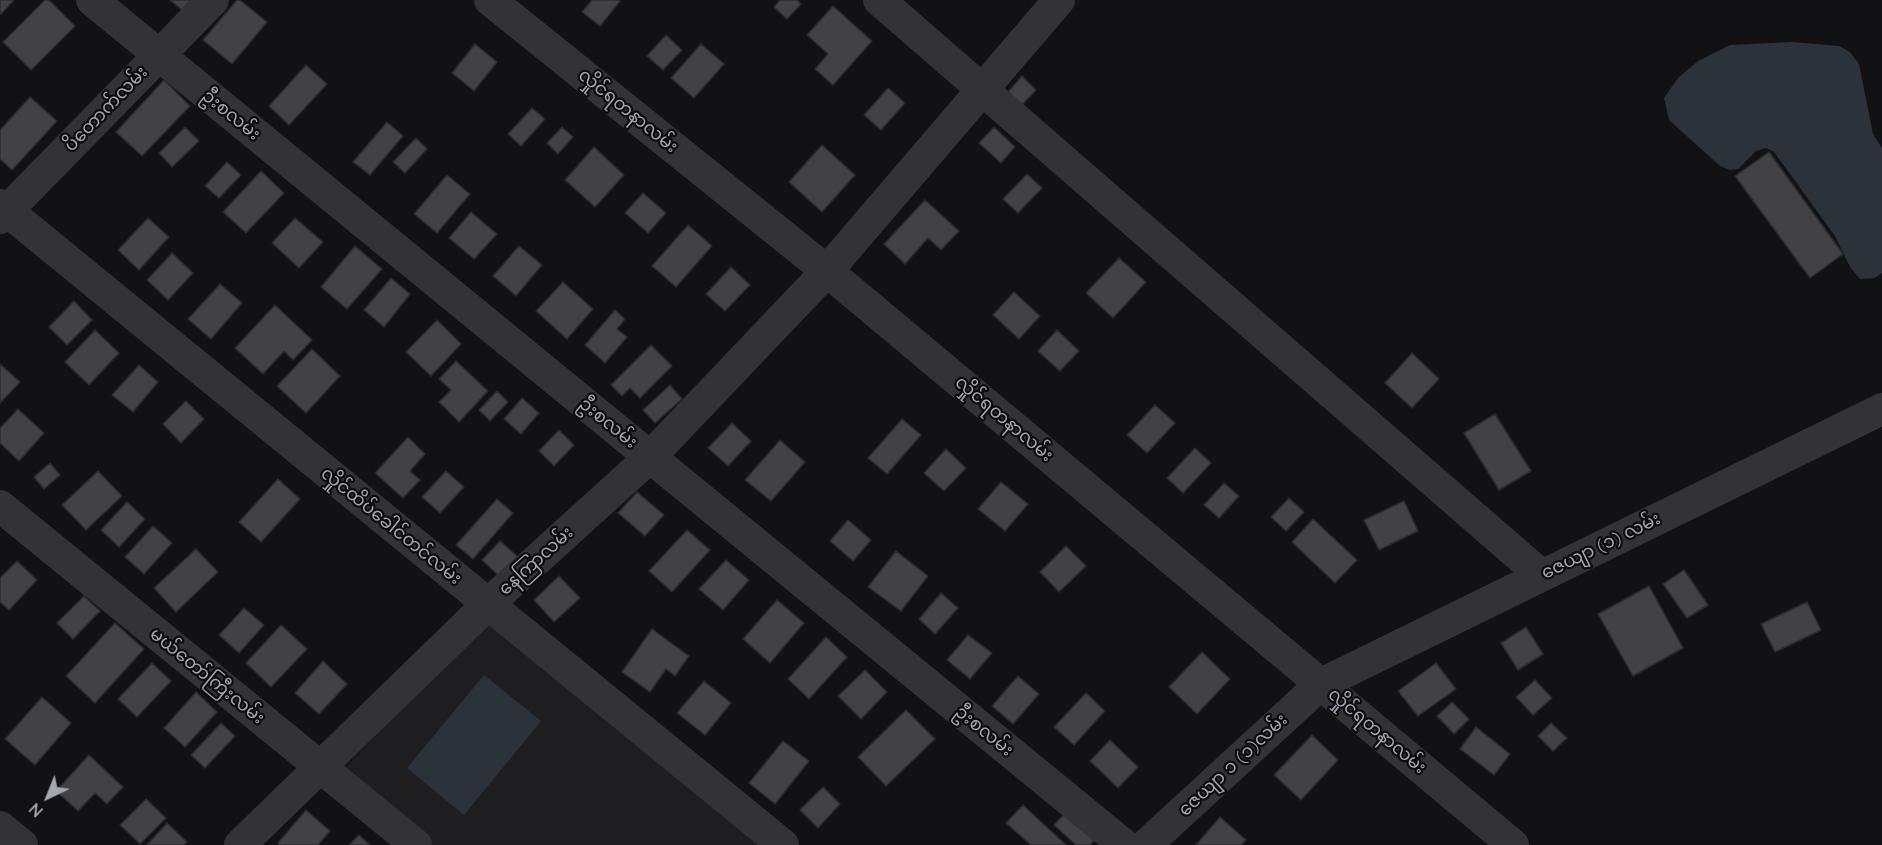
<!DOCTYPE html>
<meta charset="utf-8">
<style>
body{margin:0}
#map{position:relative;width:1882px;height:845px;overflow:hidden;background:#121113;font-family:Quicksand,sans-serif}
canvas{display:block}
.north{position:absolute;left:18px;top:767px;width:60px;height:60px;-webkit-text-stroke:4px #0d0c0e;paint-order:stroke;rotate:223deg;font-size:16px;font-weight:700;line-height:24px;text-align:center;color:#a4a6b2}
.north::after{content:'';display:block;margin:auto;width:21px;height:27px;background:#a4a6b2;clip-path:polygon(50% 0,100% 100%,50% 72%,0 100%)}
</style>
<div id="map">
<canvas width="1882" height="845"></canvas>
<div class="north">N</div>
</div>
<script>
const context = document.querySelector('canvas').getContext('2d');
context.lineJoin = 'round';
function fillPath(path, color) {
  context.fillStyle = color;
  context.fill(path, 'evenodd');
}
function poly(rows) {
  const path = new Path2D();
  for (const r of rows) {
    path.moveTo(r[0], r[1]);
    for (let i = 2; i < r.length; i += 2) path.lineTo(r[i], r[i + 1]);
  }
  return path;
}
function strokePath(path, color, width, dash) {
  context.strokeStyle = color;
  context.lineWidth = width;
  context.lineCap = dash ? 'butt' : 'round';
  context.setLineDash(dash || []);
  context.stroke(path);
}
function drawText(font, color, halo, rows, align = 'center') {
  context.font = font + ' Quicksand,"Noto Sans Myanmar",sans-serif';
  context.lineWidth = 4.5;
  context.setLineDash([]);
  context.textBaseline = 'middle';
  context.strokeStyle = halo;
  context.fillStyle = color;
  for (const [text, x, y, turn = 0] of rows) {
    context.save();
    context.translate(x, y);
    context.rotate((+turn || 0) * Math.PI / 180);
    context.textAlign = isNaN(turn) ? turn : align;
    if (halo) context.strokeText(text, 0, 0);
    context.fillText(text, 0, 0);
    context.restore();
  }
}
const built = poly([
 [490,616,762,845,429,845,339,774]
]);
const water = poly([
 [1792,42,1839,46,1850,52,1859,64,1873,134,1882,148,1882,273,1875,278,1860,279,1850,267,1835,236,1774,152,1766,148,1756,151,1738,169,1730,170,1720,166,1669,120,1664,98,1678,78,1698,61,1730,45],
 [484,675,541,721,464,815,407,768]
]);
const building = poly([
 [0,0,14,0,1,14,0,13,0,0],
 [45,0,49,0,75,26,31,70,3,42,45,0],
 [170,0,191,0,182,10,170,0],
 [237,0,240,0,267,22,232,64,203,40,237,0],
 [592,0,618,0,620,1,600,26,582,12,592,0],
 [780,0,797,0,801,4,787,19,774,7,780,0],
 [833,6,872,41,833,85,815,69,828,54,807,35,833,6],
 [666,35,682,50,663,70,647,56,666,35],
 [475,44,497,62,474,91,452,73,475,44],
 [701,44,724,64,694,98,671,78,701,44],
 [306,65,327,84,289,125,269,106,306,65],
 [1022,76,1036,90,1021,106,1007,93,1022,76],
 [164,80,190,106,142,156,116,132,164,80],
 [888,88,905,103,881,130,864,115,888,88],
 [30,97,57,121,12,170,0,159,0,130,30,97],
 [532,108,545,119,521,146,508,134,532,108],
 [387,122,403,136,370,175,353,162,387,122],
 [185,127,199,141,172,167,159,153,185,127],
 [562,127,573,137,558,154,547,143,562,127],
 [994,127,1015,147,1001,163,979,143,994,127],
 [416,138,427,149,405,173,393,162,416,138],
 [822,145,855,175,822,212,789,182,822,145],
 [594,147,624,175,595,207,565,180,594,147],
 [1769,152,1843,254,1810,278,1735,176,1769,152],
 [227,162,241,175,219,198,205,186,227,162],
 [261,171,284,193,246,233,223,212,261,171],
 [1027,174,1042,188,1018,213,1003,199,1027,174],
 [447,175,470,194,437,233,414,214,447,175],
 [643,193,666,213,648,233,625,213,643,193],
 [925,200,959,231,941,250,928,238,905,264,884,244,925,200],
 [471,212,497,234,474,259,449,238,471,212],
 [148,218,169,237,139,270,118,250,148,218],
 [295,218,323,242,299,268,272,243,295,218],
 [688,225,712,246,676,287,652,266,688,225],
 [355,246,382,269,347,309,321,287,355,246],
 [519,246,542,265,516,296,493,276,519,246],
 [172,253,193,273,168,300,147,280,172,253],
 [1119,258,1146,282,1113,318,1086,293,1119,258],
 [731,267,750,285,725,311,706,294,731,267],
 [391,278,410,294,384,327,364,310,391,278],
 [563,282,593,309,567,339,536,311,563,282],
 [220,284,242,303,211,339,188,319,220,284],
 [1014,292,1040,316,1019,339,993,315,1014,292],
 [74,301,92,320,67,345,49,327,74,301],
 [275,305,312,340,293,360,284,351,263,374,235,348,275,305],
 [615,310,625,319,617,329,627,337,605,363,585,345,615,310],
 [437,320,461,344,431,376,406,352,437,320],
 [95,330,119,353,89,385,65,362,95,330],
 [1057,330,1079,351,1060,371,1038,351,1057,330],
 [651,345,672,366,640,398,630,388,622,396,611,385,651,345],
 [312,349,340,376,306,413,277,386,312,349],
 [1412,353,1439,379,1412,408,1385,383,1412,353],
 [456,361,488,391,459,422,439,402,451,390,439,379,456,361],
 [0,364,20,382,0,403,0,364],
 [139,365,158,382,133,412,112,395,139,365],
 [670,385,682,399,655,423,643,410,670,385],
 [497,391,508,402,490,421,479,410,497,391],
 [522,398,539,413,521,434,504,419,522,398],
 [186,401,204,419,181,443,163,424,186,401],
 [1155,405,1175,423,1147,453,1127,435,1155,405],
 [18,409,44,433,19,461,0,443,0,428,18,409],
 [1495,414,1531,471,1499,490,1464,433,1495,414],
 [902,419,921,435,887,474,868,458,902,419],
 [732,423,751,441,728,466,708,448,732,423],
 [559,430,574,445,554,466,539,451,559,430],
 [408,437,425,454,410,471,420,480,403,498,375,473,408,437],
 [780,440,805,462,771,501,745,480,780,440],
 [1195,448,1211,463,1183,493,1167,478,1195,448],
 [946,449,966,468,944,491,924,473,946,449],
 [50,463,60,475,44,489,34,477,50,463],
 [98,471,122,496,86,530,62,505,98,471],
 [446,471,464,487,440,513,422,497,446,471],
 [278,479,300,499,261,542,239,522,278,479],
 [1001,482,1028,504,1005,531,978,509,1001,482],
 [1224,483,1239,496,1219,518,1204,505,1224,483],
 [637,492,664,515,645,536,618,513,637,492],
 [1289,498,1304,512,1286,531,1271,517,1289,498],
 [497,499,513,513,473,559,456,545,497,499],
 [1404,501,1418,531,1379,550,1364,520,1404,501],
 [127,502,145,519,119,547,101,530,127,502],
 [1313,519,1357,560,1335,583,1292,542,1313,519],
 [848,520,871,540,853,561,830,541,848,520],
 [153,526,172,543,144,574,125,557,153,526],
 [687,530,710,550,672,592,649,571,687,530],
 [500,541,518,557,500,577,482,560,500,541],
 [1066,546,1086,566,1059,592,1040,572,1066,546],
 [196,549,218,572,176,612,154,588,196,549],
 [896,551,928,576,901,611,868,587,896,551],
 [726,560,749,580,723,610,699,589,726,560],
 [17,561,37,580,9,610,0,602,0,578,17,561],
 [1684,570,1708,605,1687,618,1663,584,1684,570],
 [559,576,580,598,554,622,534,600,559,576],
 [1649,586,1683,648,1633,676,1598,614,1649,586],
 [941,593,958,608,935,634,919,619,941,593],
 [84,596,100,611,73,639,57,623,84,596],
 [777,600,804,623,770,663,743,639,777,600],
 [1807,602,1821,630,1775,652,1761,624,1807,602],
 [244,608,264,625,239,653,219,635,244,608],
 [115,623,144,649,95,703,66,676,115,623],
 [281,625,307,649,271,687,246,663,281,625],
 [1526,627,1543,654,1518,670,1501,643,1526,627],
 [652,629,689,656,675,676,666,669,650,692,622,672,652,629],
 [968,635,992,653,970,679,947,660,968,635],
 [826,637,847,657,809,699,788,679,826,637],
 [1202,652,1230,679,1197,714,1169,687,1202,652],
 [323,661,347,684,319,714,295,693,323,661],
 [152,663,171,681,137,717,118,699,152,663],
 [1436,663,1456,689,1418,716,1398,691,1436,663],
 [865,670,887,692,861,719,838,696,865,670],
 [1018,676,1039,694,1013,724,992,706,1018,676],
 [1535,680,1552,698,1533,715,1516,697,1535,680],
 [704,681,731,703,705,735,677,713,704,681],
 [196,692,217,712,185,747,164,728,196,692],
 [1086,693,1105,711,1074,745,1054,727,1086,693],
 [42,697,71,723,35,765,5,739,42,697],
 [1452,702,1469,719,1454,734,1437,716,1452,702],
 [906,710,935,739,886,786,858,757,906,710],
 [221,723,235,736,205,768,191,755,221,723],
 [1551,723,1567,738,1553,751,1538,736,1551,723],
 [1476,727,1510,754,1494,775,1460,749,1476,727],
 [1312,735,1338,760,1301,800,1274,775,1312,735],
 [1110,740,1138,767,1118,788,1090,761,1110,740],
 [783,741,809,761,775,804,749,783,783,741],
 [89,755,123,787,107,804,95,793,78,811,56,791,89,755],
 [823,787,840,804,818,828,800,810,823,787],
 [146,799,166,818,140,844,120,825,146,799],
 [1023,805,1066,845,1031,845,1006,823,1023,805],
 [306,810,330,831,318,845,280,845,278,843,306,810],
 [1068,810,1097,837,1090,845,1076,845,1054,825,1068,810],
 [1220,817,1246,840,1241,845,1196,845,1220,817],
 [167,823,187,842,184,845,147,845,167,823],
 [359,835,370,845,349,845,359,835]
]);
const minor = poly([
 [92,0,1124,845],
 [490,0,827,271,1513,845],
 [879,0,1541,575],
 [0,205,783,845],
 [0,218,213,0],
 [0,506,416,845],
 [0,827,22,845],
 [240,845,487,605,650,457,827,271,1059,0],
 [1146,845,1321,684,1882,409]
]);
const streetNames = [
 ["ပိတောက်လမ်း",106,109,-46],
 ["လှိုင်ရတနာလမ်း",628,111,39],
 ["ဦးစလမ်း",231,115,39],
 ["လှိုင်ရတနာလမ်း",1004,419,40],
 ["ဦးစလမ်း",608,423,39],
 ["လှိုင်ထိပ်ခေါင်တင်လမ်း",391,526,39],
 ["ဇေယျာ (၁) လမ်း",1601,546,-26],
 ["နေကြာလမ်း",536,561,-42],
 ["မယ်တော်ကြီးလမ်း",207,676,39],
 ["ဦးစလမ်း",984,731,39],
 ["လှိုင်ရတနာလမ်း",1377,731,40],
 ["ဇေယျာ ၁ (၁)လမ်း",1233,765,-43]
];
fillPath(built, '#1e1e20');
fillPath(water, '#2c323a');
fillPath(building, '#414146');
strokePath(building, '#2c2c2f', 1.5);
strokePath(minor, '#333337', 32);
drawText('18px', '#a4a6b2', '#0d0c0e', streetNames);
</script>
